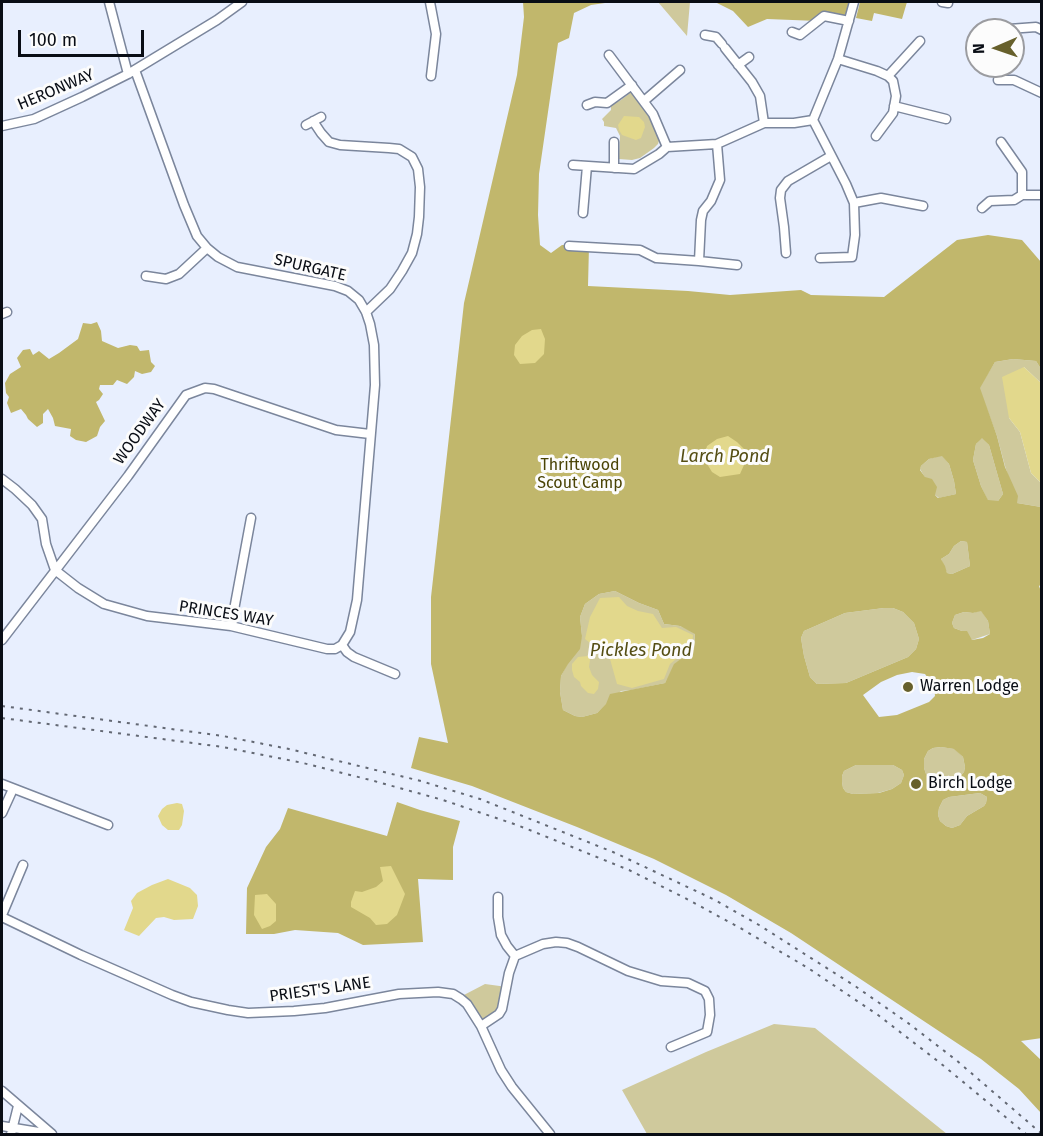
<!DOCTYPE html>
<style>
body{margin:0}
#map{position:relative;width:1043px;height:1136px;overflow:hidden;background:#e8effe;font-family:"Fira Sans",sans-serif}
canvas{display:block}
.frame{position:absolute;inset:0;border:3px solid #090d15;pointer-events:none}
.north{position:absolute;left:965px;top:18px;width:60px;height:60px;box-sizing:border-box;background:#fcfcfc;border:2px solid #9b9ca0;border-radius:50%;rotate:268deg;font-size:16px;font-weight:700;line-height:24px;text-align:center;color:#090d15}
.north::after{content:'';display:block;margin:auto;width:21px;height:27px;background:#67602c;clip-path:polygon(50% 0,100% 100%,50% 72%,0 100%)}
.scale{position:absolute;left:18px;top:30px;width:126px;height:27px;box-sizing:border-box;border:3px solid #090d15;border-top:0;padding-left:8px;font-size:18px;line-height:21px;white-space:nowrap;color:#090d15;-webkit-text-stroke:4px #fcfcfc;paint-order:stroke}
</style>
<div id="map">
<canvas width="1043" height="1136"></canvas>
<div class="frame"></div>
<div class="north">N</div>
<div class="scale">100 m</div>
</div>
<script>
const context = document.querySelector('canvas').getContext('2d');
context.lineJoin = 'round';
function fillPath(path, color) {
  context.fillStyle = color;
  context.fill(path, 'evenodd');
}
function poly(rows) {
  const path = new Path2D();
  for (const r of rows) {
    path.moveTo(r[0], r[1]);
    for (let i = 2; i < r.length; i += 2) path.lineTo(r[i], r[i + 1]);
  }
  return path;
}
function strokePath(path, color, width, dash) {
  context.strokeStyle = color;
  context.lineWidth = width;
  context.lineCap = dash ? 'butt' : 'round';
  context.setLineDash(dash || []);
  context.stroke(path);
}
function drawText(font, color, halo, rows, align = 'center') {
  context.font = font + ' "Fira Sans",sans-serif';
  context.lineWidth = 6;
  context.setLineDash([]);
  context.textBaseline = 'middle';
  context.strokeStyle = halo;
  context.fillStyle = color;
  for (const [text, x, y, turn = 0] of rows) {
    context.save();
    context.translate(x, y);
    context.rotate((+turn || 0) * Math.PI / 180);
    context.textAlign = isNaN(turn) ? turn : align;
    if (halo) context.strokeText(text, 0, 0);
    context.fillText(text, 0, 0);
    context.restore();
  }
}
const green = poly([
 [658,2,690,2,687,36],
 [631,92,651,118,659,136,659,141,658,144,654,148,640,158,632,160,619,159,620,136,616,128,604,126,604,122,602,119,611,110,611,105,621,100],
 [1013,359,1036,361,1041,369,1041,383,1024,367,1009,418,1020,432,1031,473,1041,483,1041,507,1017,503,1005,466,997,436,979,388,995,362],
 [982,437,989,445,1003,494,998,501,988,501,981,486,973,460,976,444],
 [942,455,949,464,954,481,956,494,939,498,935,495,920,469,921,466,929,459],
 [961,541,967,542,970,566,952,574,947,573,941,559,949,554,954,546],
 [615,591,639,603,658,610,664,624,680,626,695,633,694,649,675,664,665,683,632,690,621,691,597,713,582,717,575,716,563,710,560,692,561,676,582,636,580,617,585,604,599,594],
 [884,608,893,608,903,612,914,623,919,639,916,649,908,657,846,683,817,684,810,677,804,656,801,638,804,631,845,613],
 [981,610,988,621,990,634,972,640,962,631,954,628,952,623,955,615,964,612,973,613],
 [941,747,955,749,963,757,965,767,964,772,957,780,949,783,942,783,932,779,926,774,924,768,924,759,928,751,933,748],
 [856,765,893,765,902,770,904,775,901,783,892,789,878,793,853,794,846,792,843,788,842,782,842,776,844,771],
 [980,793,987,797,986,803,984,806,967,816,960,825,952,828,946,826,940,821,938,815,939,808,943,800,949,797],
 [485,984,507,987,502,1009,481,1026,462,996],
 [774,1024,815,1028,947,1134,647,1134,622,1090,706,1052]
]);
const forest = poly([
 [523,2,612,2,591,5,574,13,569,38,558,43,539,174,538,215,540,245,551,253,562,245,589,246,588,286,688,291,730,295,801,290,811,295,884,297,957,240,988,235,1022,240,1041,262,1041,369,1036,361,1013,359,995,362,980,388,997,436,1005,467,1018,496,1017,503,1041,507,1042,584,1039,586,1042,594,1042,1038,1021,1041,1041,1060,1041,1113,1019,1089,981,1059,791,933,726,895,654,859,577,827,472,786,411,768,419,737,448,743,431,664,431,597,464,303,517,75,524,17],
 [982,438,989,445,1003,494,998,501,988,500,981,486,973,460,976,444],
 [942,456,949,464,954,481,956,494,938,498,935,495,937,487,932,479,925,477,920,470,921,466,929,459],
 [961,541,967,542,970,566,952,574,947,573,945,566,941,559,949,554,954,546],
 [615,591,639,603,658,610,664,624,680,626,695,634,694,649,674,664,665,683,610,694,606,704,597,713,582,717,575,716,563,710,560,692,561,676,568,664,580,649,582,636,580,617,585,604,599,594],
 [884,608,893,608,903,612,914,623,919,639,916,649,908,657,846,683,817,684,810,677,804,656,801,638,804,631,845,613],
 [981,611,988,621,990,634,983,638,972,640,967,631,962,631,954,628,952,623,955,615,964,612,973,613],
 [912,672,925,674,934,686,935,696,929,702,897,715,879,717,863,695,881,682,897,675],
 [941,747,954,749,963,757,965,767,964,772,957,780,949,783,942,783,932,779,926,774,924,768,924,759,928,751,933,748],
 [856,765,893,765,902,770,904,775,901,783,892,789,879,793,853,794,846,792,843,788,842,782,842,776,844,771],
 [980,793,987,797,986,803,984,806,967,816,960,825,952,828,946,826,940,821,938,815,939,808,943,800,949,797],
 [715,2,849,2,844,19,818,21,767,19,748,27,733,11],
 [860,2,907,2,902,19,874,13,872,21,856,18],
 [97,322,101,331,102,341,118,348,130,345,137,346,140,351,149,350,151,362,155,366,151,372,142,374,135,371,134,377,127,384,117,380,113,385,100,385,99,389,103,394,99,400,96,402,105,421,100,427,97,436,86,442,76,440,70,436,71,429,55,426,53,418,48,409,43,414,43,423,37,427,28,419,26,415,21,409,11,413,7,403,9,397,6,393,5,383,10,374,21,367,17,358,23,350,30,349,33,355,39,351,49,359,59,353,78,339,83,323,91,324],
 [397,802,420,810,460,821,453,847,453,880,418,879,423,942,363,945,338,933,295,930,274,934,246,934,247,888,266,847,280,829,288,808,387,836]
]);
const water = poly([
 [624,116,639,117,644,122,645,127,641,138,636,140,622,135,619,130,618,125],
 [541,329,545,339,544,354,535,363,520,364,514,355,515,345,522,336,532,330],
 [1024,367,1041,383,1041,483,1031,473,1020,432,1009,418,1002,377],
 [728,436,737,442,745,450,744,465,740,474,720,477,712,472,704,459,707,446,717,439],
 [619,597,627,606,638,611,653,614,662,628,676,627,693,635,692,646,670,664,664,679,632,688,617,684,610,659,585,639,590,617,600,598],
 [588,656,590,660,589,667,592,675,599,682,598,689,594,694,588,693,581,686,580,682,574,677,572,670,572,664,578,657],
 [177,803,182,804,184,811,182,825,179,830,168,830,162,825,158,816,162,809,167,805],
 [391,866,405,894,397,915,387,924,376,925,370,918,351,907,351,902,355,891,362,892,376,887,383,881,380,867],
 [168,879,190,888,197,895,198,906,193,919,174,920,164,917,156,918,139,936,124,930,133,908,131,901,137,893,152,885],
 [267,894,276,904,276,921,270,926,262,929,254,915,255,895]
]);
const minor = poly([
 [109,2,128,74],
 [430,2,436,34,431,76],
 [942,2,948,3,948,2],
 [1009,29,1036,27,1042,30],
 [792,32,800,35,824,16,849,21],
 [705,35,716,37,722,44],
 [725,48,752,82,760,96,764,123],
 [609,55,653,114,667,147],
 [838,59,877,71,888,76,893,81,896,96,893,113,876,136],
 [738,65,749,57],
 [135,70,184,205,197,236,207,248,218,257,237,267,335,286,348,291,359,300,366,312,370,324,374,345,375,385,357,600,350,632,342,645],
 [888,76,920,41],
 [998,80,1014,80,1042,93],
 [644,101,680,70],
 [587,105,595,102,607,103,632,85],
 [894,106,946,119],
 [813,120,846,184,854,203,855,235,852,257,820,258],
 [313,121,321,133,329,142,340,145,389,148,399,149,412,157,418,169,420,187,419,217,417,234,412,253,402,271,390,289,366,312],
 [306,125,321,117],
 [2,126,34,119,82,97,128,74,217,20,242,2],
 [1001,142,1022,172,1022,195],
 [573,165,634,169,659,154,667,147,717,144,764,123,794,123,813,120,838,59,854,2],
 [614,168,614,142],
 [854,203,881,198,923,206],
 [982,208,990,201,1014,200,1022,195,1042,195],
 [583,213,587,166],
 [569,246,640,250,656,258,699,261,701,220,703,211,711,201,720,180,717,144],
 [786,253,784,227,780,198,781,190,788,181,831,156],
 [699,261,737,265],
 [146,276,166,279,179,274,207,248],
 [2,314,7,312],
 [2,479,15,489,32,505,42,519,46,544,55,570,78,588,104,604,147,616,231,626,327,649,335,649,342,645,347,652,354,657,395,674],
 [231,626,251,518],
 [2,640,128,476,186,395,205,388,214,389,336,430,370,434],
 [2,784,108,825],
 [2,813,13,789],
 [498,897,498,917,501,935,507,946,515,956],
 [2,915,23,865],
 [2,917,81,955,172,995,191,1002,228,1010,248,1013,294,1011,325,1008,399,994,438,992,453,994,461,999,467,1004,481,1026,501,1070,512,1087,550,1134],
 [481,1026,499,1014,502,1009,509,973,515,956,543,944,556,942,567,943,578,947,628,971,661,981,688,983,705,991,709,999,710,1015,707,1032,671,1047],
 [2,1091,52,1134],
 [2,1126,51,1134],
 [11,1134,18,1106]
]);
const rail = poly([
 [2,706,223,736,289,749,421,781,480,799,613,852,713,899,759,925,855,986,908,1023,956,1060,1042,1134],
 [2,718,223,747,303,763,374,781,443,800,517,825,562,843,629,870,685,898,742,929,808,968,878,1015,939,1062,1026,1134]
]);
const markers = [
 [908,687,6,"#67602c"],
 [916,784,6,"#67602c"]
];
const streetNames = [
 ["HERONWAY",56,90,-23],
 ["SPURGATE",310,268,13],
 ["WOODWAY",140,432,-54],
 ["PRINCES WAY",226,614,9],
 ["PRIEST'S LANE",320,990,-8]
];
const parkNames = [
 ["Thriftwood",580,466],
 ["Scout Camp",580,484]
];
const poiNames = [
 ["Warren Lodge",920,687],
 ["Birch Lodge",928,784]
];
const waterNames = [
 ["Larch Pond",725,457],
 ["Pickles Pond",641,651]
];
fillPath(green, '#cfc99c');
fillPath(forest, '#c1b76c');
fillPath(water, '#e2d88c');
strokePath(minor, '#7b869c', 11);
strokePath(minor, '#fff', 8);
strokePath(rail, '#636873', 2, [3, 6]);
for (const [x, y, r, color] of markers) {
  const dot = new Path2D();
  dot.arc(x, y, r, 0, 2 * Math.PI);
  context.fillStyle = color;
  context.fill(dot);
  strokePath(dot, '#fcfcfc', 2);
}
drawText('16px', '#090d15', '#fcfcfc', streetNames);
drawText('16px', '#4a4305', '#fcfcfc', parkNames);
drawText('16px', '#090d15', '#fcfcfc', poiNames, 'left');
drawText('italic 18px', '#554e14', '#fcfcfc', waterNames);
</script>
